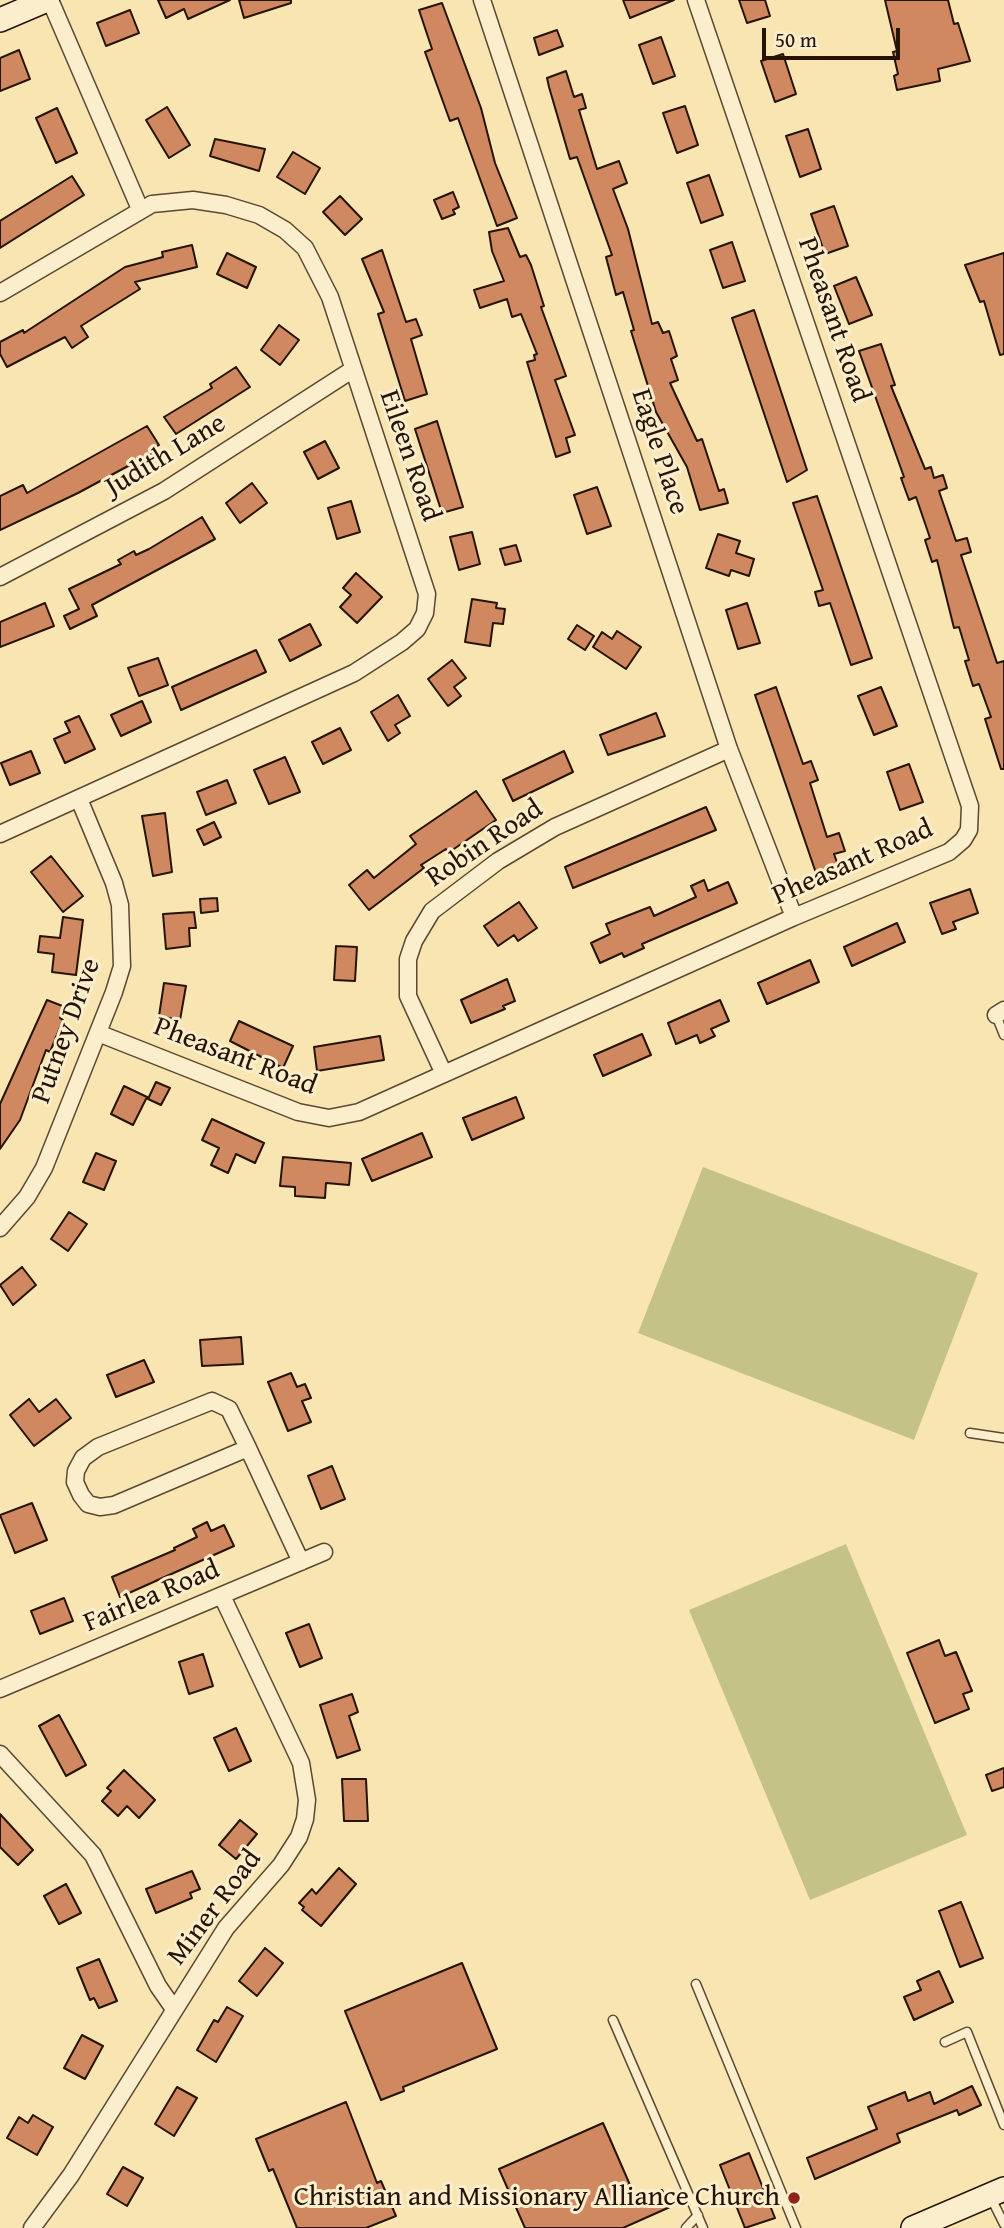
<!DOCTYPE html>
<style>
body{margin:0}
#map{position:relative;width:1004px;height:2228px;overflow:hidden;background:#f9e5b2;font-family:"Gentium Book Plus",serif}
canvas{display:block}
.scale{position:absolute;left:762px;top:28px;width:138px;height:32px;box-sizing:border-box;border:4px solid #251306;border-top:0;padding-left:9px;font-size:21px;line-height:24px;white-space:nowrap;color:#251306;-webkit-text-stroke:5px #fbeecd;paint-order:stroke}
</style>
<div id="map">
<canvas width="1004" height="2228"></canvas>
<div class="scale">50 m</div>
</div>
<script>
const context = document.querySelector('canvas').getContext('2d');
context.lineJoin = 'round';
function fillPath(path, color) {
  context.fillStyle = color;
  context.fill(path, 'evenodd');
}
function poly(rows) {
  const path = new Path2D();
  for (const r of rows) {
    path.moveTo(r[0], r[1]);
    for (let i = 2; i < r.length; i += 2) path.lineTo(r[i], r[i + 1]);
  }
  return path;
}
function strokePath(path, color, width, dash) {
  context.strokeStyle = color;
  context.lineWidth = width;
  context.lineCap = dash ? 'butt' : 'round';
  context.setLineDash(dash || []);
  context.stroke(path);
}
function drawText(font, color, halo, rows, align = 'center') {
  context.font = font + ' "Gentium Book Plus",serif';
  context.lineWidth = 6;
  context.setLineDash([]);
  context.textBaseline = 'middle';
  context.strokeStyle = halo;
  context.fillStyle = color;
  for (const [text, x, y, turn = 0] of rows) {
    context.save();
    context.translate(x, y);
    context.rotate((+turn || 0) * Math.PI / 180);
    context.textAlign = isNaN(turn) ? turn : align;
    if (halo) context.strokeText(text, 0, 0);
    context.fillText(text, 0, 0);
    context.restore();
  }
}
const green = poly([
 [703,1167,978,1273,914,1440,638,1333],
 [846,1544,967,1835,810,1900,689,1610]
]);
const building = poly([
 [158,0,230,0,188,19,184,9,166,18,158,0],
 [239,0,291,0,291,3,244,18,239,0],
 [623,0,674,0,630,18,623,0],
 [739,0,765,0,770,16,747,23,739,0],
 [885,0,948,0,954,24,958,23,970,61,938,69,940,81,897,90,894,76,898,74,893,52,897,51,885,0],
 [442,3,481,108,495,163,517,218,497,226,458,118,450,121,425,52,432,49,419,10,442,3],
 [130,10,139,33,106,46,97,23,130,10],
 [557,30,563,46,539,55,534,38,557,30],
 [661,37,675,76,653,84,639,45,661,37],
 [19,50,30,79,0,91,0,58,19,50],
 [783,54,796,94,775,102,761,61,783,54],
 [566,71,574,97,582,94,586,108,579,110,597,169,619,161,627,183,613,189,628,229,652,324,658,322,663,333,669,331,677,356,671,359,678,380,670,383,697,441,702,439,719,491,724,489,728,503,700,510,687,467,656,412,631,331,634,330,623,292,616,295,606,257,612,255,577,157,570,159,549,87,547,78,566,71],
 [685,106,698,145,677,153,663,113,685,106],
 [167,107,190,145,169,158,146,120,167,107],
 [57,108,77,153,56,163,36,118,57,108],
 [808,129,821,169,800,177,786,136,808,129],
 [215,139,265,149,259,171,210,156,215,139],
 [293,152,320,168,305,194,277,177,293,152],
 [709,175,723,215,701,223,687,183,709,175],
 [72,176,84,195,0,248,0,221,72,176],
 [453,192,459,207,453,210,455,214,442,219,434,200,453,192],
 [340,196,362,219,345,235,323,212,340,196],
 [834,206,848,246,825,254,811,214,834,206],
 [508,228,520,257,526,255,531,265,544,306,541,307,566,376,555,380,575,435,566,438,570,452,556,457,527,362,535,360,534,355,537,354,521,314,512,317,507,299,480,308,474,290,504,281,492,251,489,232,508,228],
 [732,242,745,281,723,288,710,250,732,242],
 [192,245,197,267,135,282,140,289,81,326,88,337,72,348,65,337,7,367,0,354,0,342,23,330,24,333,125,267,163,257,162,252,192,245],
 [382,250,406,322,416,319,422,335,411,339,427,394,405,401,378,314,384,312,362,259,382,250],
 [227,253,256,267,247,288,217,274,227,253],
 [1004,253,1004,354,1000,355,984,301,980,302,965,265,1004,253],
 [856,277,872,315,849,324,834,286,856,277],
 [754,310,807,470,787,482,732,318,754,310],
 [279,325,299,340,280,365,261,350,279,325],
 [881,344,895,385,891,386,925,469,931,467,934,478,943,475,947,488,939,491,956,541,967,538,971,552,961,555,997,663,1004,661,1004,769,1001,769,985,719,991,717,979,684,973,686,965,661,969,660,959,627,954,628,937,560,932,562,925,540,930,538,916,497,909,500,901,478,904,477,859,351,881,344],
 [236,367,250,387,176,434,164,417,212,388,210,384,236,367],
 [437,421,463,507,442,513,415,429,437,421],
 [147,426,159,445,152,449,154,452,78,493,0,530,0,496,23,485,27,493,147,426],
 [325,441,339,468,318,479,304,452,325,441],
 [252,483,267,503,240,523,226,503,252,483],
 [597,487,611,526,587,534,574,495,597,487],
 [817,496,872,658,851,665,830,603,819,606,815,592,823,590,793,503,817,496],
 [351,501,360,532,337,539,328,508,351,501],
 [202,517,215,539,92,605,97,616,70,629,64,616,79,609,69,589,121,564,118,560,134,551,136,555,149,549,202,517],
 [472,532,480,564,459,570,450,537,472,532],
 [718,534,740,541,736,553,754,559,749,576,731,570,729,576,706,568,718,534],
 [516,545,521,561,505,565,500,549,516,545],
 [356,573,382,597,357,623,340,607,351,595,343,588,356,573],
 [472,599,497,603,496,608,505,609,503,624,493,623,490,646,465,642,472,599],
 [45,603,54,626,0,647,0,622,45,603],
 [747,603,760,643,738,649,726,610,747,603],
 [310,624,321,645,290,661,279,640,310,624],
 [577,625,594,636,585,650,568,639,577,625],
 [617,631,641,647,626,669,593,647,602,632,612,639,617,631],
 [256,650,266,672,181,710,172,687,256,650],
 [158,658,168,685,139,696,128,668,158,658],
 [452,660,466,678,454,687,461,696,448,706,428,679,452,660],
 [776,687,803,764,811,761,818,780,810,783,827,837,839,833,845,851,834,854,839,868,817,876,755,695,776,687],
 [881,687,897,726,874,735,858,696,881,687],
 [398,695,410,716,395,725,400,733,388,741,371,712,398,695],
 [142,701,151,722,121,736,111,715,142,701],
 [656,713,665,736,608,755,600,735,656,713],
 [79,716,95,749,65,763,54,739,70,732,65,722,79,716],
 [340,728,351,750,323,764,312,742,340,728],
 [31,751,40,773,10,785,1,763,31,751],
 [564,751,573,772,513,801,503,780,564,751],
 [285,757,300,792,269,804,254,770,285,757],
 [909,764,923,802,900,810,887,772,909,764],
 [227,780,236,803,206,815,197,792,227,780],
 [476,791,496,820,448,853,446,849,421,865,424,868,369,910,349,885,367,870,374,878,416,844,410,836,476,791],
 [706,807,716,830,573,888,565,867,706,807],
 [165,813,172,872,153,876,142,816,165,813],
 [214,822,221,837,204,845,197,830,214,822],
 [51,856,83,896,63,912,31,872,51,856],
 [704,880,708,891,728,882,737,903,642,944,644,948,624,957,622,953,600,963,591,943,610,934,606,924,650,907,654,916,696,897,691,886,704,880],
 [970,889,978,913,953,922,956,929,942,934,930,903,970,889],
 [217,898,218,911,201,913,200,899,217,898],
 [519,902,537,928,518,941,514,935,498,946,484,926,519,902],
 [194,912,196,928,189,928,190,946,166,949,163,914,194,912],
 [63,917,83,920,76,975,52,972,54,954,38,952,40,936,60,938,63,917],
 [897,923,905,942,852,966,844,947,897,923],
 [336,946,357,947,355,981,334,980,336,946],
 [810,960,819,982,767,1004,758,983,810,960],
 [507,979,515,1001,503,1006,505,1009,471,1023,461,1000,507,979],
 [164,983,186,986,180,1020,159,1016,164,983],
 [47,1000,65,1007,60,1018,63,1020,50,1052,46,1050,20,1120,0,1149,0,1104,47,1000],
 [720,1000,729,1021,711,1029,715,1036,700,1043,697,1035,676,1044,668,1023,720,1000],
 [239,1021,293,1046,283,1068,230,1041,239,1021],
 [642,1034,651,1055,603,1076,594,1055,642,1034],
 [380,1036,384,1060,317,1071,314,1047,380,1036],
 [156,1082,170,1088,161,1105,148,1099,156,1082],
 [124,1086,147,1097,133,1125,111,1114,124,1086],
 [516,1097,524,1118,472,1140,463,1118,516,1097],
 [212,1119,264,1143,255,1163,236,1154,228,1173,211,1165,219,1148,202,1140,212,1119],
 [422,1133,432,1157,372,1181,362,1159,422,1133],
 [96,1153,116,1161,104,1190,83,1182,96,1153],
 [283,1157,351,1163,349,1185,326,1183,325,1198,295,1196,295,1187,280,1186,283,1157],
 [69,1212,87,1224,68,1251,51,1239,69,1212],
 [22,1267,36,1285,13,1305,0,1285,22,1267],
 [241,1337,243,1364,202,1366,200,1340,241,1337],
 [144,1360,154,1382,116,1397,107,1375,144,1360],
 [291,1373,297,1387,305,1384,311,1398,302,1401,311,1422,288,1431,268,1382,291,1373],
 [29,1399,39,1412,56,1399,71,1418,34,1446,10,1415,29,1399],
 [332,1466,345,1499,321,1509,308,1476,332,1466],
 [32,1503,47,1540,15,1553,0,1515,32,1503],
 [207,1522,211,1531,224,1525,234,1546,120,1597,112,1577,175,1550,174,1548,197,1537,193,1529,207,1522],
 [64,1598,73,1621,40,1634,31,1611,64,1598],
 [309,1624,322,1658,300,1667,286,1633,309,1624],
 [939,1640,945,1656,956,1652,972,1691,963,1694,969,1709,935,1723,907,1653,939,1640],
 [203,1654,213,1686,189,1694,179,1662,203,1654],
 [352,1694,358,1712,349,1716,360,1750,337,1758,320,1705,352,1694],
 [59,1715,86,1765,66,1776,39,1726,59,1715],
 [236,1728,251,1761,229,1771,214,1738,236,1728],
 [1004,1768,1004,1787,992,1791,986,1775,1004,1768],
 [124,1770,155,1800,139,1818,127,1806,118,1816,102,1801,111,1791,107,1788,124,1770],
 [342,1779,366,1779,368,1821,344,1821,342,1779],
 [0,1814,33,1850,18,1865,0,1847,0,1814],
 [240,1820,257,1834,236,1859,219,1845,240,1820],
 [339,1868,356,1884,321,1926,302,1910,304,1907,299,1903,312,1889,316,1894,339,1868],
 [192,1871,200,1889,190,1893,192,1898,156,1913,146,1889,192,1871],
 [66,1884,81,1913,59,1924,44,1896,66,1884],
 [961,1902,983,1958,960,1967,939,1911,961,1902],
 [265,1948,283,1963,257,1996,239,1981,265,1948],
 [99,1959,117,2001,99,2008,94,1998,90,2000,77,1968,99,1959],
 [462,1963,497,2049,403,2087,404,2091,381,2100,345,2011,462,1963],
 [939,1971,953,2002,914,2020,904,1997,921,1990,917,1981,939,1971],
 [227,2007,243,2016,216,2062,197,2050,214,2020,218,2022,227,2007],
 [82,2035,103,2046,85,2079,64,2068,82,2035],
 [972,2086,981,2105,959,2115,957,2110,897,2134,900,2142,815,2179,807,2158,877,2129,868,2107,905,2092,908,2101,930,2092,934,2104,972,2086],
 [177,2087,197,2098,174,2136,155,2124,177,2087],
 [346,2102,377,2183,381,2181,396,2216,366,2228,297,2228,273,2169,269,2171,256,2139,346,2102],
 [33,2115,53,2127,37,2155,7,2138,19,2117,28,2123,33,2115],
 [603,2123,637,2201,662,2190,670,2207,623,2228,525,2228,499,2169,603,2123],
 [749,2153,775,2218,745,2228,720,2165,749,2153],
 [123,2167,143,2178,127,2206,107,2194,123,2167]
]);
const service = poly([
 [996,1015,1004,1035],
 [970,1433,1004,1438],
 [696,1984,796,2228],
 [613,2020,703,2228],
 [945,2042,967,2032,1004,2125],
 [991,2198,1004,2224],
 [686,2228,698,2215]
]);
const minor = poly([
 [50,0,140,209],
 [482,0,729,749,794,917],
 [0,293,152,204,193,200,226,205,259,215,285,230,305,248,330,297,427,594,425,613,417,629,402,642,354,673,0,834],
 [0,577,164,491,352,370],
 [996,1015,1004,1010],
 [98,1033,298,1112,329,1118,359,1112,794,917,949,852,963,840,969,830,970,806,696,0],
 [444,1074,408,996,408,959,414,941,432,911,498,861,555,827,729,749],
 [0,1228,27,1197,44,1168,114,992,122,966,120,905,114,883,79,799],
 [212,1401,229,1409,248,1448,114,1505,100,1507,88,1504,81,1495,75,1482,76,1471,83,1458,98,1447,212,1401],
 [248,1448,301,1562],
 [0,1689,324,1552],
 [0,1754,93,1855,158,1986,174,2009],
 [32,2228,71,2175,226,1928,281,1865,299,1837,305,1819,307,1800,301,1763,222,1596]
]);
const secondary = poly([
 [0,20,47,0],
 [913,2228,1004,2189]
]);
const markers = [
 [794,2198,7,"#8f2418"]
];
const streetNames = [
 ["Pheasant Road",833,320,71],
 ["Eagle Place",659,452,72],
 ["Judith Lane",166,456,-31],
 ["Eileen Road",409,456,71],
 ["Robin Road",485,844,-34],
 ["Pheasant Road",853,863,-24],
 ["Putney Drive",67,1031,-70],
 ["Pheasant Road",235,1057,21],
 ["Fairlea Road",152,1597,-23],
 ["Miner Road",215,1908,-53]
];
const poiNames = [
 ["Christian and Missionary Alliance Church",780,2198]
];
fillPath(green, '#c5c287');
fillPath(building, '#d08860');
strokePath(building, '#251306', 2);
strokePath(service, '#5a4831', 11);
strokePath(minor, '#5a4831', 19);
strokePath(secondary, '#251306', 26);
strokePath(service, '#fbeecd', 8);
strokePath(minor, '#fbeecd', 16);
strokePath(secondary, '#fbeecd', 23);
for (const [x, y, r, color] of markers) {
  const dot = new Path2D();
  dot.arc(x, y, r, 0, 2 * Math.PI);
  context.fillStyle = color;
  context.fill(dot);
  strokePath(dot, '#fbeecd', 2.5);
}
drawText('28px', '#251306', '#fbeecd', streetNames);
drawText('28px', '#251306', '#fbeecd', poiNames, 'right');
</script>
